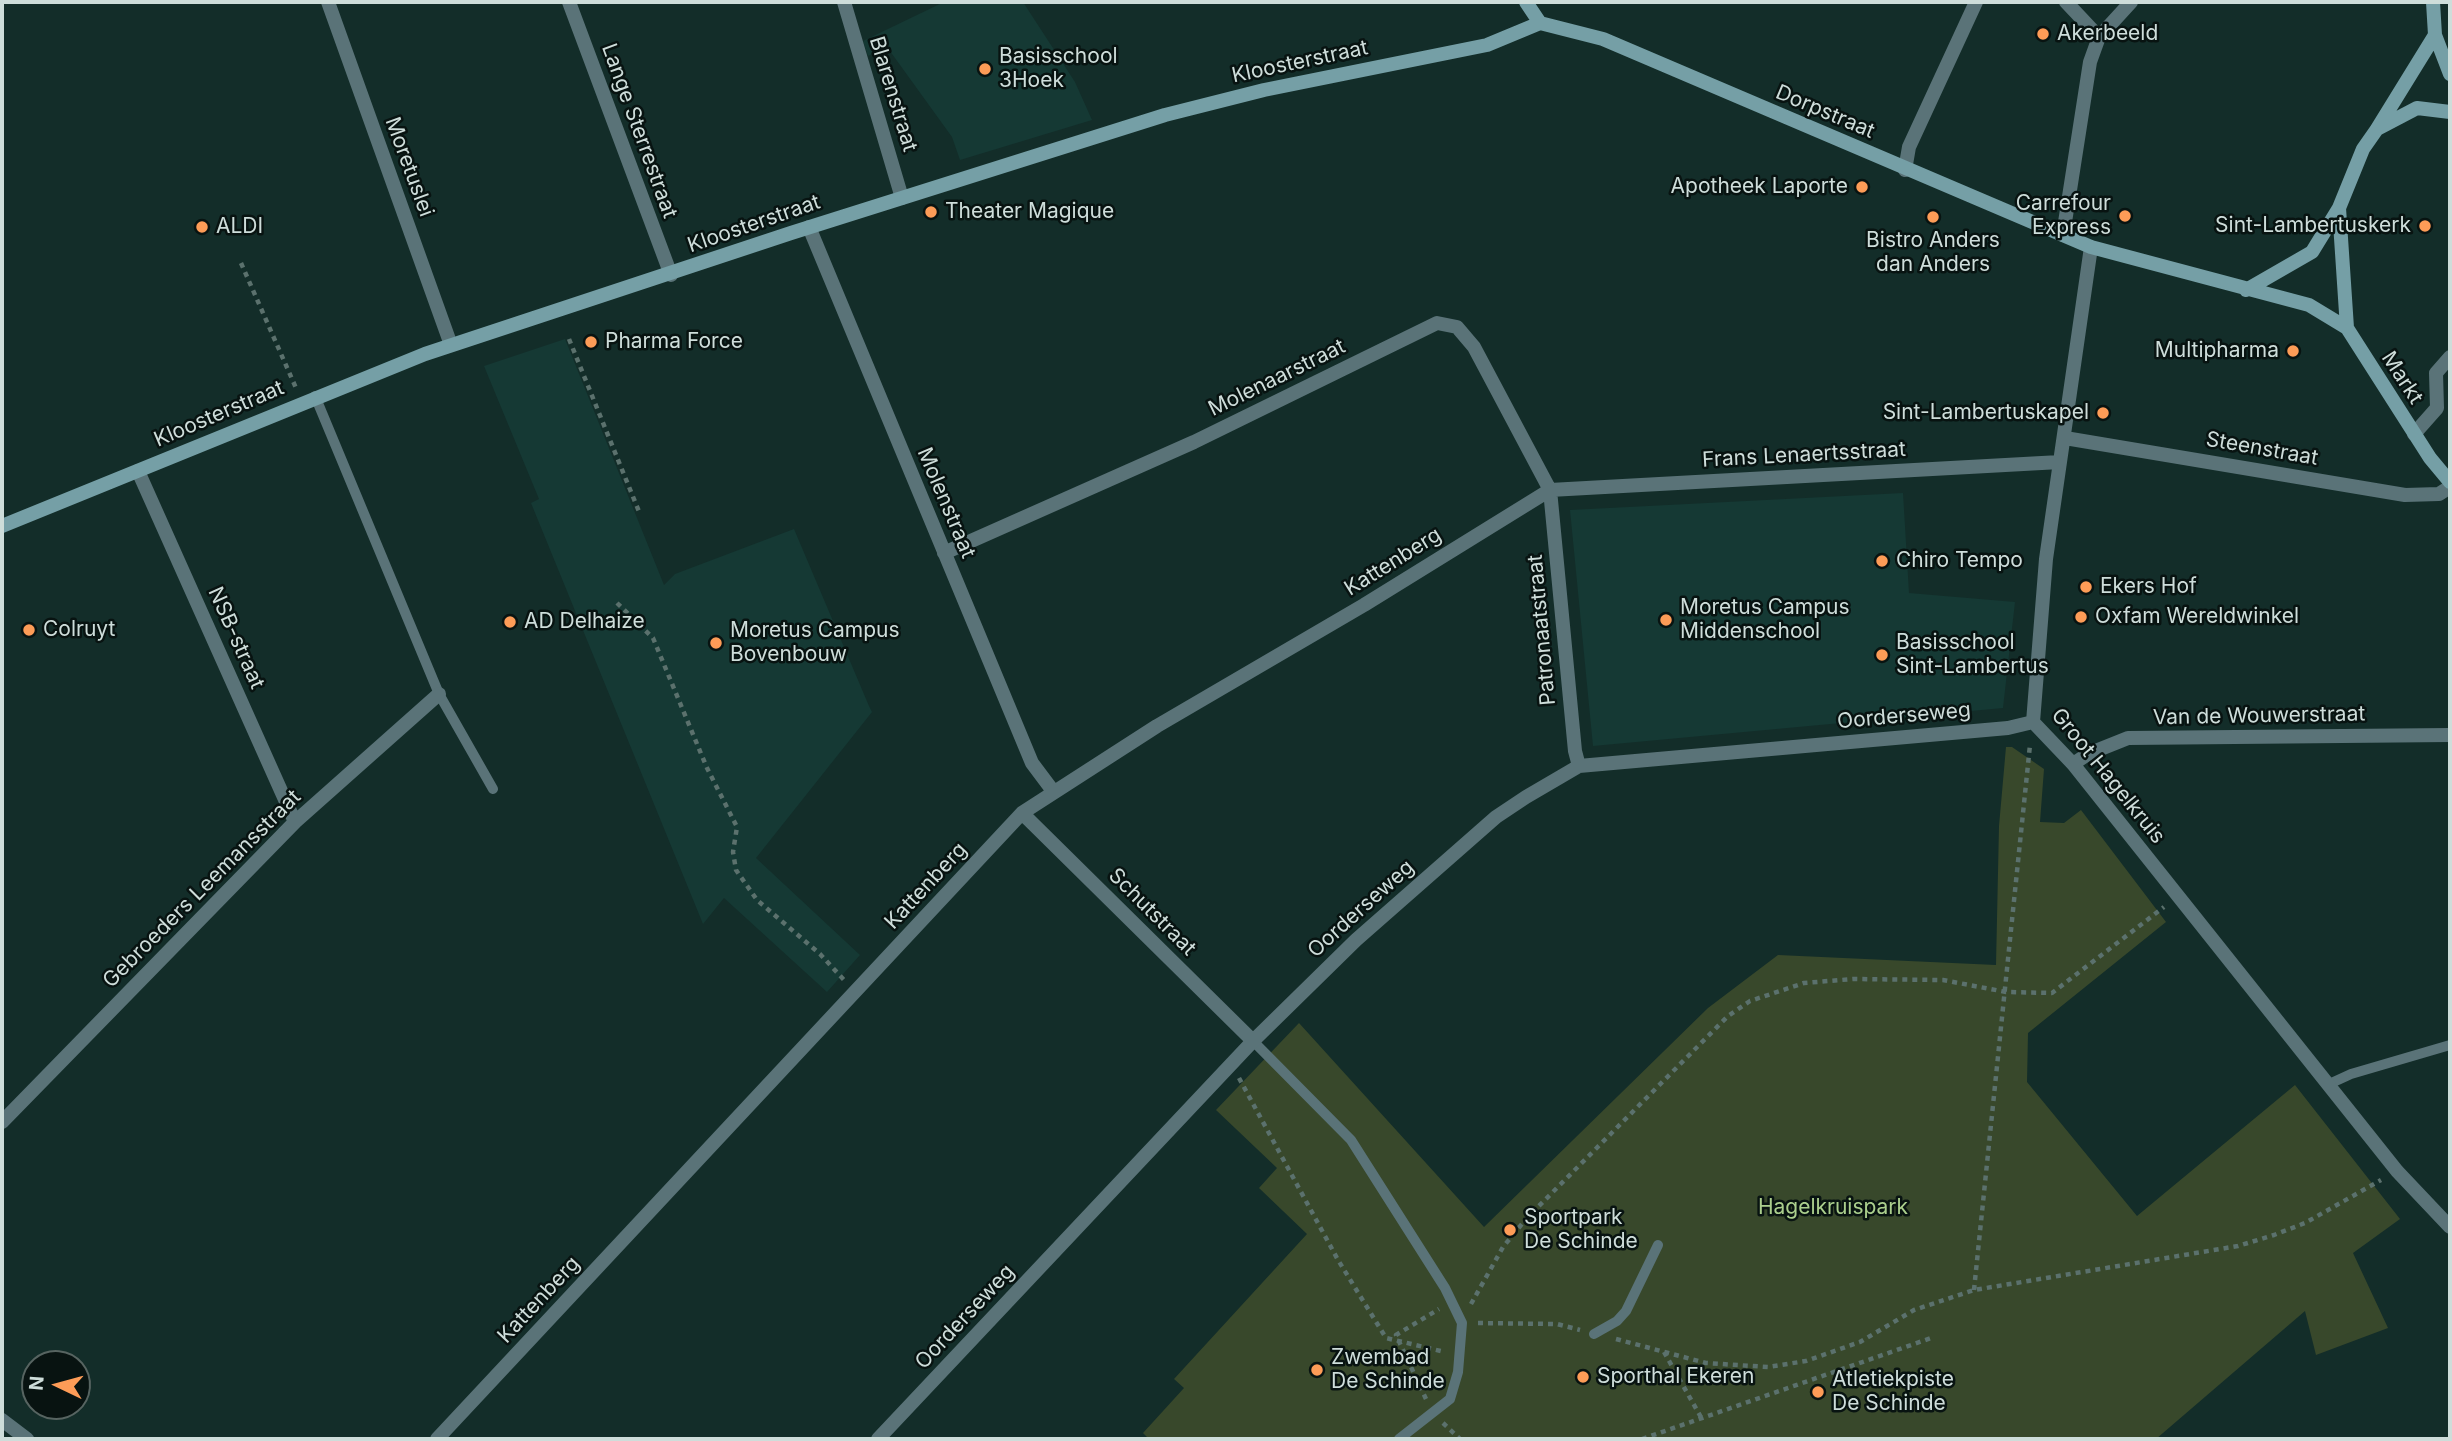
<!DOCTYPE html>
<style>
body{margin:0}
#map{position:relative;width:2452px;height:1441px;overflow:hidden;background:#132d29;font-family:Inter,sans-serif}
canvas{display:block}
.frame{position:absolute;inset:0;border:4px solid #ceddda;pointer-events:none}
.north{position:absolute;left:21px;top:1350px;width:70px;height:70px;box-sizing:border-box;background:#081311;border:2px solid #576461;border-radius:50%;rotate:275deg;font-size:19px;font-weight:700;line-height:28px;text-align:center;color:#ceddda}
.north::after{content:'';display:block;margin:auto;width:24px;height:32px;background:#fd9c57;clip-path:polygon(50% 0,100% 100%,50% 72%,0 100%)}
</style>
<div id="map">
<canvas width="2452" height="1441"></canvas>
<div class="frame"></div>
<div class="north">N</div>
</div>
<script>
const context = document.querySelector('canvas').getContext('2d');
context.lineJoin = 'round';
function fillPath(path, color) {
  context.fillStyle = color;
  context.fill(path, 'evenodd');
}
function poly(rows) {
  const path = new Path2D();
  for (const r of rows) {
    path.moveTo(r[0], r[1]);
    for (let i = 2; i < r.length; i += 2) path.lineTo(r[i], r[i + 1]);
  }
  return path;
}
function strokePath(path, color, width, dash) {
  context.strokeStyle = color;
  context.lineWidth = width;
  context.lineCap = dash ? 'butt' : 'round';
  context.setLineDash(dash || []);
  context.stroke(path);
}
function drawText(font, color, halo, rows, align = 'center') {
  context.font = font + ' Inter,sans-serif';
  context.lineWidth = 5;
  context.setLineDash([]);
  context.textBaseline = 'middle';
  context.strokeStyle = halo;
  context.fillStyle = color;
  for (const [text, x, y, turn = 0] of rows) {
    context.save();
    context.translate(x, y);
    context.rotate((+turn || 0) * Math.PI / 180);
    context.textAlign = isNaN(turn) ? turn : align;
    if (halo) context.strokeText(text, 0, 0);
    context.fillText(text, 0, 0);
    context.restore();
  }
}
const built = poly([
 [944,2,1023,2,1075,82,1092,120,960,160,952,137,887,47,868,56,863,41],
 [565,339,664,585,675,574,794,529,869,706,872,712,756,858,860,955,827,992,724,898,703,924,531,503,539,499,484,366],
 [1903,493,1909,593,2015,602,2003,708,1593,746,1570,510]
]);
const green = poly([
 [2006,747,2012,747,2044,769,2040,822,2064,823,2081,810,2166,922,2028,1033,2027,1082,2137,1216,2295,1085,2400,1219,2353,1253,2388,1328,2316,1355,2305,1311,2156,1439,1149,1439,1143,1433,1184,1388,1174,1379,1307,1234,1259,1188,1277,1168,1216,1110,1299,1023,1484,1227,1708,1008,1778,955,1996,965,1999,826]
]);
const path = poly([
 [241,263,296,388],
 [569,339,640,514],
 [617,603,653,638,707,768,737,827,733,852,736,870,757,900,820,954,845,981],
 [1239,1078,1338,1260,1386,1338,1445,1352],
 [1974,1290,2030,745],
 [1471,1304,1503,1247,1526,1219,1728,1016,1750,1001,1804,983,1853,979,1943,980,2006,992,2052,993,2164,907],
 [1478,1323,1557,1324,1580,1330],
 [1616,1339,1706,1363,1768,1367,1806,1361,1860,1342,1914,1310,1974,1290,2238,1246,2274,1235,2305,1223,2381,1180],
 [1664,1352,1702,1419],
 [1426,1399,1396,1335,1439,1309],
 [1443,1423,1460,1439],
 [1642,1439,1934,1337]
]);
const lane = poly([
 [315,396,439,694,493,789],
 [1253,1041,1351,1140,1445,1288,1462,1323,1458,1372,1450,1399,1399,1439],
 [2327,1085,2351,1074,2450,1045],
 [1594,1334,1617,1321,1626,1311,1658,1245]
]);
const street = poly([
 [328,2,451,345],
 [569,2,671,275],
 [844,2,902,198],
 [2066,2,2099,37],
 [1905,170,1909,147,1976,2],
 [809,227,1032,763,1053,791],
 [2063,235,2090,62,2099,37,2131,2],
 [2091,247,2046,559,2033,722,2073,764,2397,1171,2450,1227],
 [2414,434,2437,408,2436,373,2450,357],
 [2065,438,2405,495,2439,494,2450,487],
 [138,471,295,822],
 [944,553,1194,442,1437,323,1457,327,1474,347,1550,490,1575,751,1579,766],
 [2073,764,2088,754,2128,738,2450,735],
 [1022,813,1253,1041],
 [2,1122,295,822,439,694],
 [2,1420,27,1439],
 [437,1439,1022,813,1157,726,1364,605,1550,490,2060,462],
 [878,1439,1253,1041,1356,940,1496,817,1526,797,1579,766,2008,728,2033,722]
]);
const secondary = poly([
 [1526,2,1540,23],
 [2433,2,2435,35,2450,74],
 [1540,23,1603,39,2091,247,2309,305,2347,328,2430,458,2450,482],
 [2377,129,2435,35],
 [2339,208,2347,328],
 [2246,290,2312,252,2339,208,2363,149,2377,129,2417,108,2450,112],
 [2,526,425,354,791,233,1165,115,1264,90,1487,45,1540,23]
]);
const markers = [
 [2043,34,7,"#fd9c57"],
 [985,69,7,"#fd9c57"],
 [1862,187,7,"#fd9c57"],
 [931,212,7,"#fd9c57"],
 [2125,216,7,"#fd9c57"],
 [1933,217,7,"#fd9c57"],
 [2425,226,7,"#fd9c57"],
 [202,227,7,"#fd9c57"],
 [591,342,7,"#fd9c57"],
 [2293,351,7,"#fd9c57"],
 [2103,413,7,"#fd9c57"],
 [1882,561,7,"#fd9c57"],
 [2086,587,7,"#fd9c57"],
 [2081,617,7,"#fd9c57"],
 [1666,620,7,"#fd9c57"],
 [510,622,7,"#fd9c57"],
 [29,630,7,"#fd9c57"],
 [716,643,7,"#fd9c57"],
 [1882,655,7,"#fd9c57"],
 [1510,1230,7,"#fd9c57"],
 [1317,1370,7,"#fd9c57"],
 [1583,1377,7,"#fd9c57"],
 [1818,1392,7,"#fd9c57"]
];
const poiNames = [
 ["Akerbeeld",2057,34],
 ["Basisschool",999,57],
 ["3Hoek",999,81],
 ["Apotheek Laporte",1848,187,"right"],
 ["Carrefour",2111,204,"right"],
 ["Express",2111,228,"right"],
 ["Theater Magique",945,212],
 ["Sint-Lambertuskerk",2411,226,"right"],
 ["ALDI",216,227],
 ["Bistro Anders",1933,241,"center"],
 ["dan Anders",1933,265,"center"],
 ["Pharma Force",605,342],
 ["Multipharma",2279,351,"right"],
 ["Sint-Lambertuskapel",2089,413,"right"],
 ["Chiro Tempo",1896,561],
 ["Ekers Hof",2100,587],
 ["Moretus Campus",1680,608],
 ["Middenschool",1680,632],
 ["Oxfam Wereldwinkel",2095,617],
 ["AD Delhaize",524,622],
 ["Colruyt",43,630],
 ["Moretus Campus",730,631],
 ["Bovenbouw",730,655],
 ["Basisschool",1896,643],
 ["Sint-Lambertus",1896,667],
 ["Sportpark",1524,1218],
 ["De Schinde",1524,1242],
 ["Zwembad",1331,1358],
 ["De Schinde",1331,1382],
 ["Sporthal Ekeren",1597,1377],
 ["Atletiekpiste",1832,1380],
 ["De Schinde",1832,1404]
];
const streetNames = [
 ["Kloosterstraat",1300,62,-12],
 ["Blarenstraat",893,94,73],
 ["Dorpstraat",1825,112,23],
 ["Lange Sterrestraat",639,131,70],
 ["Moretuslei",409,167,70],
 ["Kloosterstraat",754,224,-19],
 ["Molenaarstraat",1277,378,-26],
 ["Markt",2402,378,57],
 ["Kloosterstraat",219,414,-23],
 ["Steenstraat",2262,449,10],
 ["Frans Lenaertsstraat",1804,455,-3],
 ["Molenstraat",946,503,67],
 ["Kattenberg",1393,562,-32],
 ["Patronaatstraat",1542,630,-95],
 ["NSB-straat",236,638,66],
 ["Oorderseweg",1904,716,-5],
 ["Van de Wouwerstraat",2259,716,-1],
 ["Groot Hagelkruis",2108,776,51],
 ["Kattenberg",926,886,-47],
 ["Gebroeders Leemansstraat",202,889,-45],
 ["Oorderseweg",1361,909,-42],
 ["Schutstraat",1152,912,45],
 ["Kattenberg",539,1300,-47],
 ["Oorderseweg",965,1317,-47]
];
const parkNames = [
 ["Hagelkruispark",1833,1208]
];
fillPath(built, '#153934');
fillPath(green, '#38482b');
strokePath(path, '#5b716d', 4.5, [5, 5]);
strokePath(lane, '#5a7378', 10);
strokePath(street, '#5a7378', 14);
strokePath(secondary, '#759fa6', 14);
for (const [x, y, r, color] of markers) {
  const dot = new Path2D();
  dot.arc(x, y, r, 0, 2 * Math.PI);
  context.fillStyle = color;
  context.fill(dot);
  strokePath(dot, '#081311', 2.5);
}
drawText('21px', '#ceddda', '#081311', poiNames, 'left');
drawText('21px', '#ceddda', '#081311', streetNames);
drawText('21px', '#abcf8d', '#081311', parkNames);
</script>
